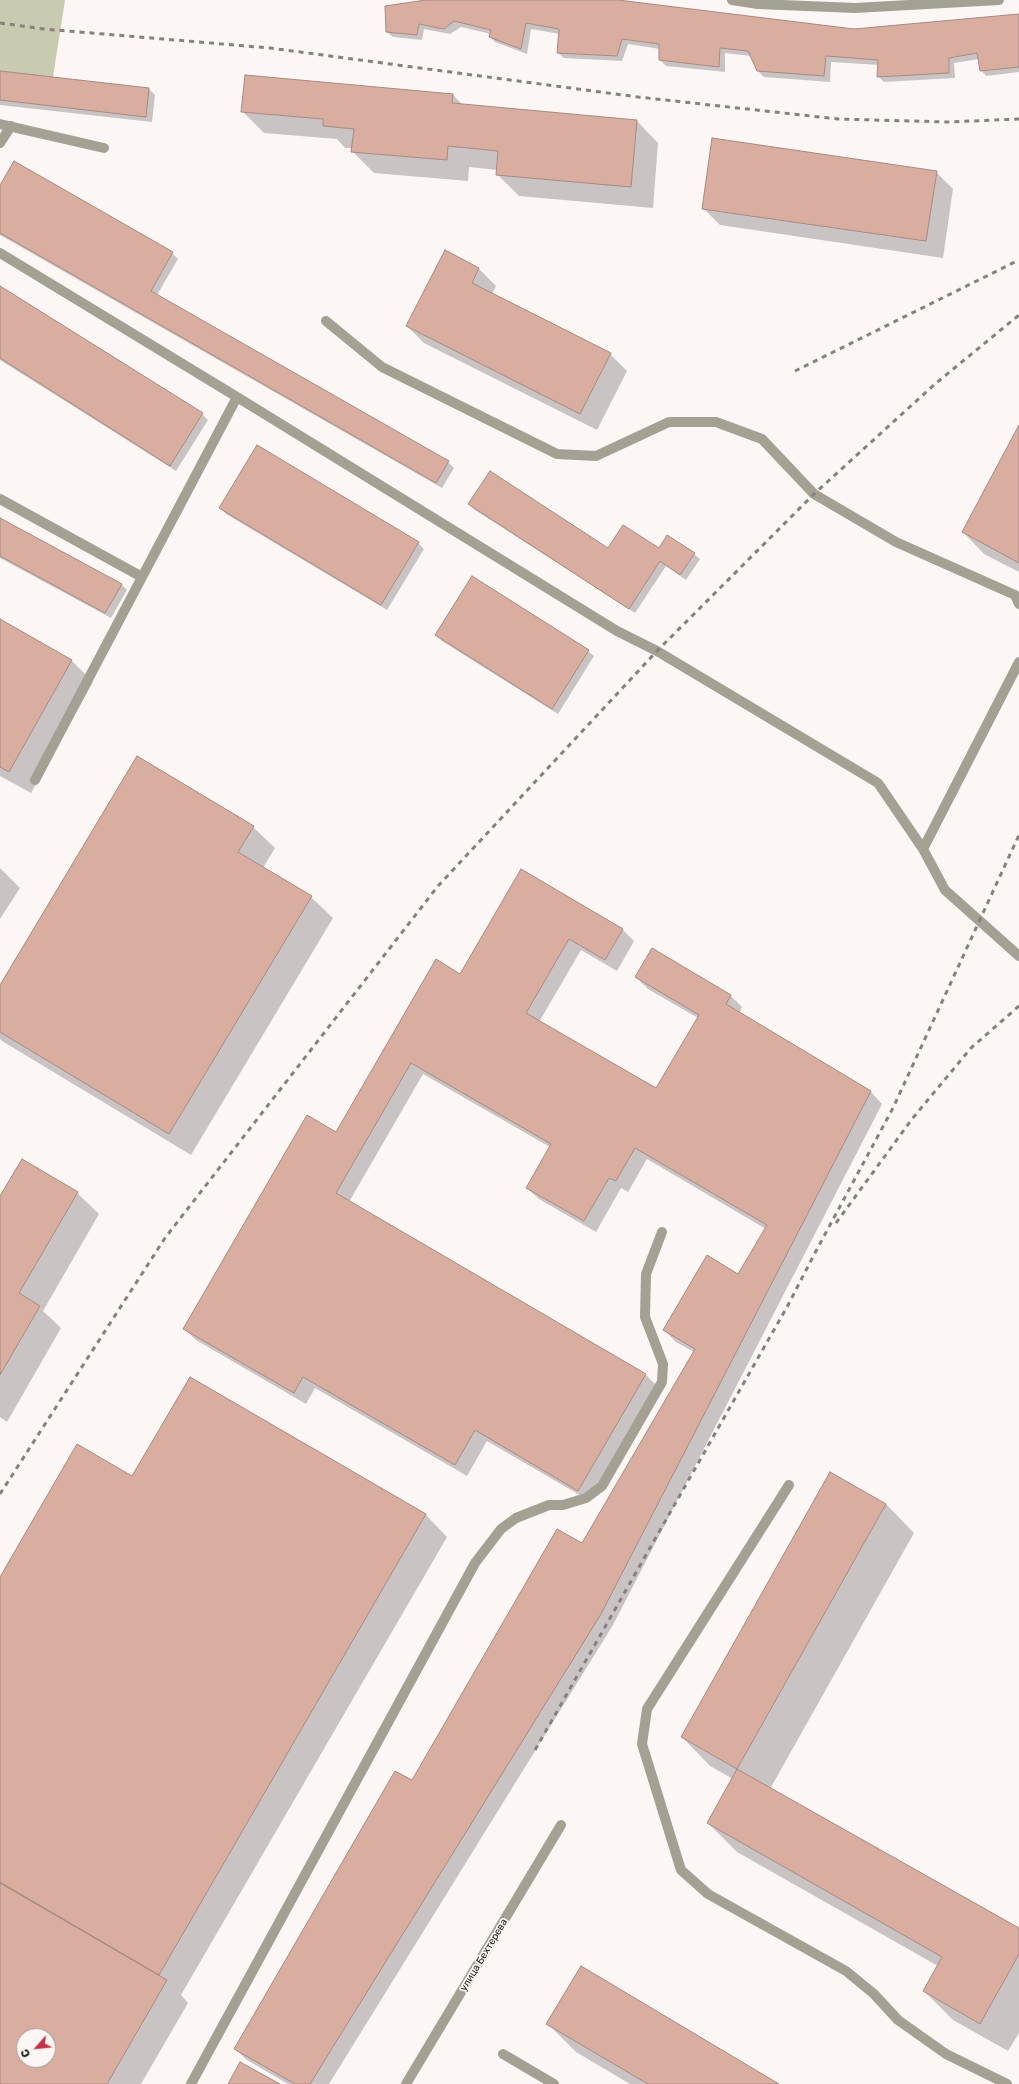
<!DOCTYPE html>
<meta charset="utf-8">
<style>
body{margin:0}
#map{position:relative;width:1019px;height:2084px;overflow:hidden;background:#fcf6f4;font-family:Rubik,sans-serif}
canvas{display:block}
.north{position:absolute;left:16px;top:2028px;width:40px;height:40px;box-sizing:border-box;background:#fcf6f4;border:1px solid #a49c9a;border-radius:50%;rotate:243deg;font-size:11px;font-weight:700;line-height:16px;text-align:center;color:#201612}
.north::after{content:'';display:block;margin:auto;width:14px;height:18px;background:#c33247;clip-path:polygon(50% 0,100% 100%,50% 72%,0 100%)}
</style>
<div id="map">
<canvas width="1019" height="2084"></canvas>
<div class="north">С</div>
</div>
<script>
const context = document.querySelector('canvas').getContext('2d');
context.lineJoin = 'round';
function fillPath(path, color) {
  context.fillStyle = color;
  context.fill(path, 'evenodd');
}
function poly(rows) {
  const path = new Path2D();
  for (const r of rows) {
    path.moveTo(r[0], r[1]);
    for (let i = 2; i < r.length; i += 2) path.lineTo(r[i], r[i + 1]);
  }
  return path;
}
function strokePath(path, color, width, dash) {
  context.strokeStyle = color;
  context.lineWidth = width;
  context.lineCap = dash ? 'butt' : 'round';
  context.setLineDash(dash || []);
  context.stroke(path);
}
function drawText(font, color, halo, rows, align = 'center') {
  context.font = font + ' Rubik,sans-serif';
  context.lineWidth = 3.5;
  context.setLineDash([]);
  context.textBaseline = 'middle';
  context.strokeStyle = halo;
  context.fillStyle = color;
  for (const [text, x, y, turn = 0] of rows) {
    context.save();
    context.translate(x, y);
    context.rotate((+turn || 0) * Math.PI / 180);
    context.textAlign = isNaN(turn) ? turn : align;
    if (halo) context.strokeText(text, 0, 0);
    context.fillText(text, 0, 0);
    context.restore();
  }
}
const green = poly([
 [0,0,65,0,53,77,0,71]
]);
const shadow = poly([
 [433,0,610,0,854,30,1019,15,1019,72,986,76,981,70,979,59,954,63,955,78,884,82,878,76,879,65,831,62,830,82,764,77,758,71,751,56,725,53,725,72,666,66,660,60,660,49,628,44,622,61,564,58,558,53,560,34,531,29,527,54,495,42,490,37,491,34,461,27,450,34,424,29,422,40,393,37,387,32],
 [0,72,149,89,155,95,152,122,0,105],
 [452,94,463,105,637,121,658,143,653,208,519,196,497,174,497,170,469,167,468,181,374,173,352,151,353,148,345,148,337,139,264,133,242,111],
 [936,172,953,189,943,258,720,225,703,208],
 [0,187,172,253,178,259,157,295,448,462,454,468,442,488,0,235],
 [479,269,496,286,492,294,610,354,627,371,597,430,424,343,407,326],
 [0,287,202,414,208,420,176,471,0,360],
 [1019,428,1019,572,984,554,963,532],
 [469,504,609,549,659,550,694,554,700,559,686,580,666,566,635,613,475,510],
 [221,508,418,543,424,549,387,610,226,514],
 [0,519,121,584,127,590,111,618,0,558],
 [0,620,71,660,93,682,31,793,0,776],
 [436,635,588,651,594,656,558,714,442,641],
 [253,827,275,848,263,868,311,897,333,918,191,1155,2,1041,0,1039,0,987],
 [0,868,20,888,0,919],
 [522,871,623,930,634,941,617,971,581,950,539,1022,657,1090,698,1018,648,989,636,977,730,995,742,1007,739,1013,871,1092,882,1104,613,1625,329,2084,288,2084,247,2060,235,2049,412,1782,583,1544,694,1352,676,1342,664,1330,739,1275,766,1229,647,1159,628,1192,621,1188,596,1232,539,1199,527,1188,550,1147,423,1074,349,1202,645,1374,657,1386,590,1501,487,1441,467,1476,315,1388,306,1404,196,1340,184,1328,461,975],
 [77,1193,99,1214,43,1311,61,1328,7,1422,0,1417,0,1198],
 [190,1378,426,1515,447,1537,181,1995,188,2003,141,2084,0,2084,0,1579,132,1477],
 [24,2036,48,2036,48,2060,24,2060],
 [886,1504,914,1533,770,1789,1019,1930,1019,2033,1008,2051,953,2020,924,1991,938,1966,737,1852,708,1823,733,1779,710,1766,682,1737],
 [548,2024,777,2084,630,2084,576,2052]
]);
const building = poly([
 [426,0,618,0,854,29,1019,14,1019,67,980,71,977,53,949,58,949,73,877,77,878,60,826,56,824,76,757,71,748,51,720,48,719,67,659,60,659,44,622,39,617,56,557,53,559,29,526,23,521,49,489,37,491,30,454,21,444,29,419,24,417,35,386,32,385,6,426,0],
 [0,71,149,88,146,117,0,100,0,71],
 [245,75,453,94,452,103,637,120,631,187,496,175,498,151,448,146,447,160,351,152,354,129,323,126,323,119,241,112,245,75],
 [712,138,937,171,926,241,702,209,712,138],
 [14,161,173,252,151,291,449,461,436,483,0,233,0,185,14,161],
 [445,250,479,268,472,283,611,353,580,414,406,326,445,250],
 [0,286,203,413,170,466,0,358,0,286],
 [1019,425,1019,563,962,532,1019,425],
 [257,445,419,542,381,605,219,508,257,445],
 [490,471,608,548,623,525,659,548,667,535,695,553,680,575,660,561,629,609,468,504,490,471],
 [0,518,122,584,105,613,0,556,0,518],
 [472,576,589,650,552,709,435,635,472,576],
 [0,619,72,660,9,772,0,767,0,619],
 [137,756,254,826,238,852,312,896,169,1134,0,1032,0,985,137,756],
 [521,869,623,929,605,960,569,939,526,1013,656,1088,699,1015,635,977,652,948,731,995,726,1004,871,1091,601,1614,310,2084,295,2084,234,2049,395,1771,412,1780,557,1529,582,1543,695,1349,663,1330,707,1255,738,1274,767,1225,635,1148,616,1181,609,1178,584,1221,526,1188,551,1144,411,1063,336,1193,646,1374,578,1491,475,1430,455,1465,303,1377,294,1393,183,1329,307,1115,336,1132,436,959,460,974,521,869],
 [22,1159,78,1192,19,1293,40,1306,0,1375,0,1196,22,1159],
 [190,1377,426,1514,159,1975,0,1882,0,1577,77,1444,132,1476,190,1377],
 [830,1472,886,1504,737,1769,681,1737,830,1472],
 [737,1769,1019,1928,1019,1954,980,2024,923,1991,942,1957,707,1823,737,1769],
 [0,1883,167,1980,107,2084,0,2084,0,1883],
 [24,2036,48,2036,48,2060,24,2060,24,2036],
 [581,1966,779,2084,648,2084,546,2024,581,1966],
 [240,2062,280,2084,228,2084,240,2062]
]);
const lane = poly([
 [732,0,758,4,855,8,999,0],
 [0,124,104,148],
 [0,143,11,126],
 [0,253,237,397,617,631,657,651,878,783,923,849,945,890,1019,956],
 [326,321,382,367,557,454,596,456,669,422,716,422,762,439,814,494,896,542,1015,595,1019,604],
 [0,499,142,577],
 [35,780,237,397],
 [923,849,1019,662],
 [789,1485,647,1709,642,1744,681,1870,708,1894,846,1971,874,1994,898,2020,946,2054,1007,2084],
 [191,2084,475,1563,501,1529,516,1518,549,1505,563,1505,586,1498,602,1486,662,1382,663,1364,645,1317,646,1274,662,1232]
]);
const street = poly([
 [503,2054,554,2084],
 [406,2084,561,1825]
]);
const rail = poly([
 [0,23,44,29,270,48,638,97,838,119,948,122,1019,119],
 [795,371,1019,260],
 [836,1223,912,1119,971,1048,1019,1006],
 [0,1494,165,1238,438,886,657,651,814,494,935,384,1019,315],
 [535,1750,787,1307,816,1251,893,1108,1019,835]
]);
const streetNames = [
 ["улица Бехтерева",484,1955,-59]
];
fillPath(green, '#c8cbb0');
fillPath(shadow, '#0003');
fillPath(building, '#d9aea1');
strokePath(building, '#a68980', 1);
strokePath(lane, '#a3a094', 10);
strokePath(street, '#a3a094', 10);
strokePath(rail, '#89807d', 3, [5, 5]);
drawText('10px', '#201612', '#fcf6f4', streetNames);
</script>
